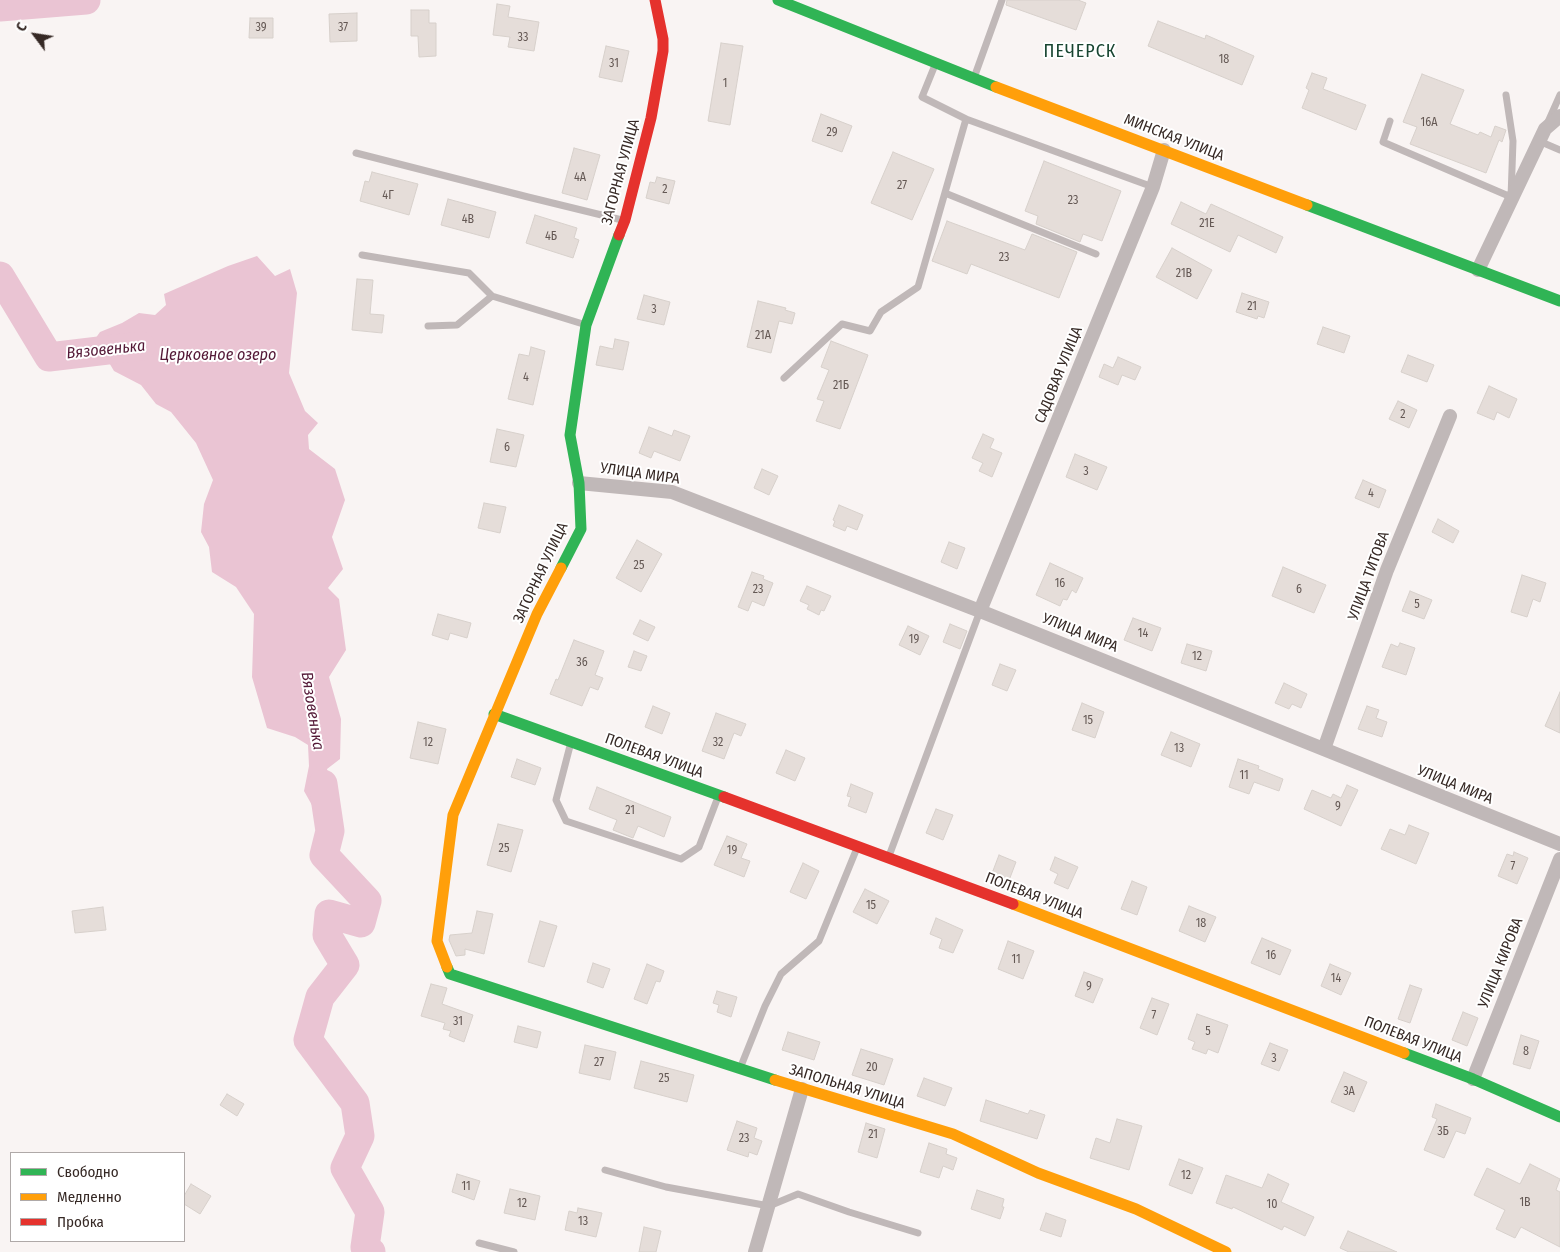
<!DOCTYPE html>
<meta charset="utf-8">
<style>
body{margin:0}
#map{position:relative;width:1560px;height:1252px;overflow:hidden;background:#f9f4f3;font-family:"Fira Sans Condensed",sans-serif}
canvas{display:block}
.legend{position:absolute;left:10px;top:1152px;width:175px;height:90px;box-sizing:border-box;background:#fff;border:1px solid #afa9a8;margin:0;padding:6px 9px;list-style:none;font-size:15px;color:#362925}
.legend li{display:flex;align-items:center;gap:10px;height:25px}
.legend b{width:25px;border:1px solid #afa9a8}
.north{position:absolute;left:10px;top:10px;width:50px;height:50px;-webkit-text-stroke:4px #fff;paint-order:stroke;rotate:301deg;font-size:14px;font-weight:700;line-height:20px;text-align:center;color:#362925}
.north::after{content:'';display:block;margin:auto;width:18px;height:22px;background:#362925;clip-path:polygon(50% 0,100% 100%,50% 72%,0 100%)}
</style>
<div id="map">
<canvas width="1560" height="1252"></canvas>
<ul class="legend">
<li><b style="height:6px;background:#30b455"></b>Свободно</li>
<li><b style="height:6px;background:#ff9f0a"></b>Медленно</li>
<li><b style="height:6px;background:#e5322d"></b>Пробка</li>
</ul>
<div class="north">С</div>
</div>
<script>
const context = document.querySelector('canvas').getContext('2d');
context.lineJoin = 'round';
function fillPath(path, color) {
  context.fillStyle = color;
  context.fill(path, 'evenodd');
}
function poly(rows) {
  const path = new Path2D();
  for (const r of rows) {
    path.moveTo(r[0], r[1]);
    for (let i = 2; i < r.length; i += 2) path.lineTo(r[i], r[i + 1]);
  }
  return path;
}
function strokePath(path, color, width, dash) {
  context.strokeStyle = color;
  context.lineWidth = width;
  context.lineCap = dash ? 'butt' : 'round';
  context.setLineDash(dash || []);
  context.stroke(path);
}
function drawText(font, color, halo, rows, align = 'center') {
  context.font = font + ' "Fira Sans Condensed",sans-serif';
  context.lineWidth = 4;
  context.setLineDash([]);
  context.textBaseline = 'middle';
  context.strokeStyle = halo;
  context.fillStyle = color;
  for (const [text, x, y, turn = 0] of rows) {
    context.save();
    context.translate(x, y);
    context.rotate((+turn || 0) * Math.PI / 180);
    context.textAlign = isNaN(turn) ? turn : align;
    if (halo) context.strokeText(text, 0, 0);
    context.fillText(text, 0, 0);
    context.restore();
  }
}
const water = poly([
 [257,256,275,276,290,269,297,293,289,373,305,411,318,423,308,435,309,449,335,469,345,500,332,537,343,569,328,588,339,599,346,650,329,677,341,719,340,759,327,769,335,821,322,823,304,791,309,766,308,745,295,737,267,728,252,677,254,614,236,587,212,572,209,547,201,532,204,504,213,480,196,443,171,412,156,404,141,385,114,371,95,339,100,332,122,323,139,313,155,315,166,305,164,294,228,266]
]);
const river = poly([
 [0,7,86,0],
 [0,276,49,357,141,346],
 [323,784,330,831,324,855,367,901,361,923,329,914,327,935,345,965,320,997,308,1040,355,1103,360,1136,345,1168,370,1212,365,1247,371,1252]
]);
const building = poly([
 [1007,0,1078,0,1086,3,1076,30,1006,5,1007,0],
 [497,4,510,6,508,17,539,22,534,51,508,47,510,37,493,35,497,4],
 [411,10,429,10,429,23,436,23,436,56,419,57,418,36,411,36,411,10],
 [357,13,357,41,330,42,329,14,357,13],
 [250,18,273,18,273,38,249,38,250,18],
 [1158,21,1205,39,1206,35,1254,56,1242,85,1148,46,1158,21],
 [721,43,743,46,730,125,708,121,721,43],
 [606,46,629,51,622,82,599,77,606,46],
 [1312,73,1327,78,1323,89,1366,105,1356,130,1302,108,1309,90,1306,88,1312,73],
 [1422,74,1464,90,1450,124,1478,135,1480,132,1491,137,1495,126,1506,130,1502,142,1499,140,1486,173,1410,144,1417,127,1403,122,1422,74],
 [821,114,852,126,842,152,812,141,821,114],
 [574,148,600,155,587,200,562,193,574,148],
 [893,152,934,169,912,220,871,203,893,152],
 [1044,161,1121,191,1102,241,1083,234,1080,242,1036,224,1038,216,1025,211,1044,161],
 [372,172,418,184,409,215,360,201,365,181,369,182,372,172],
 [657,177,675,181,669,204,646,198,650,182,655,183,657,177],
 [448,199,496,212,489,238,441,225,448,199],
 [1181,202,1206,214,1211,204,1283,237,1276,253,1238,235,1230,252,1171,224,1181,202],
 [535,215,577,228,574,238,579,240,573,258,526,243,535,215],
 [947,221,1025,250,1032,234,1077,252,1059,298,971,264,967,274,932,261,947,221],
 [1172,248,1212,270,1197,299,1156,277,1172,248],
 [357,279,373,280,370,314,384,315,382,333,352,330,357,279],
 [1242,293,1269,302,1264,318,1258,316,1257,319,1236,312,1242,293],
 [644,295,670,302,664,325,637,319,644,295],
 [758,301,786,308,785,310,795,313,792,324,779,321,771,353,747,347,758,301],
 [1323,327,1350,336,1344,353,1317,344,1323,327],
 [615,339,629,342,623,370,596,365,600,346,613,349,615,339],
 [831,341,868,355,840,429,816,421,824,401,817,399,829,370,821,367,831,341],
 [531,347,545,351,533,405,508,399,519,354,529,356,531,347],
 [1408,355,1434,365,1427,382,1401,372,1408,355],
 [1118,357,1141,367,1135,380,1122,375,1118,385,1099,377,1104,364,1113,368,1118,357],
 [1489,386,1517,399,1509,418,1497,412,1494,420,1477,413,1489,386],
 [1398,401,1417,410,1409,428,1389,419,1398,401],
 [649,427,672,436,674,430,690,436,680,461,654,451,651,458,639,453,649,427],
 [497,429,524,435,516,467,490,462,497,429],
 [983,434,994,439,990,448,1002,453,992,477,979,471,983,463,972,458,983,434],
 [1075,454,1107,467,1097,490,1066,477,1075,454],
 [762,469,778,476,769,495,754,488,762,469],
 [1363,480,1386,490,1379,508,1355,498,1363,480],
 [484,503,506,507,500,533,478,528,484,503],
 [839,505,863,515,857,530,847,526,845,531,833,526,835,521,833,520,839,505],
 [1438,519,1459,531,1453,543,1432,532,1438,519],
 [637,540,662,554,641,592,616,578,637,540],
 [949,542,965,548,957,569,941,562,949,542],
 [1050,563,1083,578,1076,593,1072,590,1067,600,1063,599,1060,606,1036,595,1050,563],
 [1283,567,1326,585,1314,613,1272,596,1283,567],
 [752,572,764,576,763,579,773,583,764,606,752,601,748,611,738,607,752,572],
 [1522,575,1546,583,1540,602,1533,599,1527,617,1511,612,1522,575],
 [807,586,831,596,824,611,821,610,819,615,807,609,809,605,800,601,807,586],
 [1410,591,1432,600,1424,619,1402,611,1410,591],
 [438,614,471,623,467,638,450,633,448,640,432,635,438,614],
 [1133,618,1161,628,1152,651,1124,640,1133,618],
 [640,620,655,627,648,641,633,634,640,620],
 [950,624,967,631,960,649,943,642,950,624],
 [908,626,929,636,920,655,899,645,908,626],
 [574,640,604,651,595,675,603,678,598,690,590,687,582,706,550,694,556,679,558,680,574,640],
 [1400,643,1415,648,1406,675,1382,667,1391,644,1398,647,1400,643],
 [1187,644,1212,651,1206,671,1181,663,1187,644],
 [634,651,647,656,641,671,628,667,634,651],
 [1000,664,1016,670,1007,691,992,685,1000,664],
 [1284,683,1307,694,1301,708,1292,704,1289,709,1275,703,1284,683],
 [1560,692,1560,733,1545,726,1560,692],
 [1082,703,1104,712,1095,738,1072,730,1082,703],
 [653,706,670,713,662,734,645,727,653,706],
 [1367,706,1379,710,1376,718,1387,722,1382,737,1358,729,1367,706],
 [716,713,746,724,741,736,734,733,724,759,702,751,716,713],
 [418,722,446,729,438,764,410,758,418,722],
 [1171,732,1200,744,1191,767,1161,755,1171,732],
 [786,750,805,758,795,781,776,773,786,750],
 [517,759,541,768,535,785,511,777,517,759],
 [1238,759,1259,766,1258,769,1283,779,1279,791,1254,782,1249,794,1229,787,1238,759],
 [851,784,873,793,866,813,848,806,851,797,847,796,851,784],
 [1347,785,1358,790,1341,826,1304,809,1312,790,1331,798,1333,794,1341,798,1347,785],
 [597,787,671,817,664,837,638,826,633,838,613,830,617,820,589,809,597,787],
 [936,809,953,815,943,840,926,833,936,809],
 [498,824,523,830,511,872,487,865,498,824],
 [1409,825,1429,833,1416,864,1381,849,1390,829,1405,835,1409,825],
 [727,836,747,844,741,858,750,861,744,877,714,865,727,836],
 [1514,852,1528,858,1517,884,1498,876,1507,854,1513,856,1514,852],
 [999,855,1016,862,1008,883,991,876,999,855],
 [1055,857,1078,867,1068,889,1054,883,1058,874,1050,870,1055,857],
 [803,863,819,871,806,899,790,892,803,863],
 [1132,881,1147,887,1137,915,1121,909,1132,881],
 [865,889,889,901,877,924,853,912,865,889],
 [1189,906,1216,917,1205,942,1179,931,1189,906],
 [103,907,106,930,75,933,72,911,103,907],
 [477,911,493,914,484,954,465,949,465,955,456,956,449,940,450,935,472,933,477,911],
 [936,918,963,930,953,953,939,948,942,939,930,934,936,918],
 [540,921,557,926,544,967,528,962,540,921],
 [1262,938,1291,950,1280,975,1251,963,1262,938],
 [1008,941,1034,951,1023,979,998,969,1008,941],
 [593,963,610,969,603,988,587,982,593,963],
 [647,964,664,971,660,982,656,981,647,1004,634,999,647,964],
 [1330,964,1351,973,1341,995,1321,986,1330,964],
 [1084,972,1103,979,1093,1003,1075,996,1084,972],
 [431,984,447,988,442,1004,473,1015,464,1042,449,1036,451,1031,443,1029,445,1023,421,1016,431,984],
 [1410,985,1422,989,1410,1023,1398,1019,1410,985],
 [717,991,737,997,731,1017,717,1012,719,1005,713,1003,717,991],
 [1152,998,1169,1004,1157,1035,1140,1028,1152,998],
 [1463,1012,1478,1018,1467,1046,1452,1040,1463,1012],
 [1197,1014,1228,1025,1218,1053,1208,1049,1206,1054,1192,1049,1195,1042,1188,1039,1197,1014],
 [518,1026,541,1032,537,1048,514,1042,518,1026],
 [788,1032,820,1042,814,1060,782,1050,788,1032],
 [1521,1035,1539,1041,1530,1069,1513,1064,1521,1035],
 [1270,1043,1288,1050,1279,1071,1261,1064,1270,1043],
 [585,1045,616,1052,610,1080,579,1073,585,1045],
 [861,1049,893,1059,884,1085,852,1075,861,1049],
 [641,1061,694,1075,687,1102,634,1088,641,1061],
 [1344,1072,1367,1082,1354,1112,1331,1102,1344,1072],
 [924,1078,952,1088,945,1106,917,1096,924,1078],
 [227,1094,244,1104,237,1116,220,1105,227,1094],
 [986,1100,1028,1114,1030,1110,1045,1115,1037,1139,980,1121,986,1100],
 [1436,1104,1471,1118,1465,1134,1456,1131,1444,1158,1424,1150,1437,1119,1432,1117,1436,1104],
 [1117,1119,1142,1126,1129,1170,1090,1158,1096,1138,1110,1143,1117,1119],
 [737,1121,757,1128,754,1138,762,1141,757,1155,749,1152,748,1157,727,1150,737,1121],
 [866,1123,885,1129,877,1158,858,1152,866,1123],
 [929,1143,947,1149,946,1154,957,1158,953,1170,943,1166,939,1178,920,1172,929,1143],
 [1179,1159,1203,1168,1192,1194,1169,1185,1179,1159],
 [1530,1164,1560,1179,1556,1190,1560,1192,1560,1247,1521,1227,1515,1238,1496,1229,1505,1210,1474,1195,1487,1168,1520,1184,1530,1164],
 [457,1174,480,1181,474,1200,452,1192,457,1174],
 [1268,1174,1289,1184,1281,1202,1314,1217,1305,1236,1284,1226,1282,1230,1233,1207,1232,1209,1216,1203,1226,1175,1262,1188,1268,1174],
 [191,1184,211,1196,200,1214,184,1204,184,1196,191,1184],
 [510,1189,540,1196,535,1220,504,1213,510,1189],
 [977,1190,1004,1199,1002,1207,1004,1207,1000,1219,971,1209,977,1190],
 [578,1208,602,1213,596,1237,565,1230,569,1211,577,1213,578,1208],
 [1046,1213,1066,1220,1061,1237,1040,1230,1046,1213],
 [644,1227,661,1231,656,1252,639,1252,644,1227],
 [1348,1231,1397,1252,1349,1252,1340,1248,1348,1231]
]);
const lane = poly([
 [975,75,1002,0],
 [966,119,1153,187],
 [1390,121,1383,142,1511,197,1513,141,1506,95],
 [1548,122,1560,95],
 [1539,141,1560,150],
 [356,153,528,197,622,220],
 [945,193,1096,254],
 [362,255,469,273,492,296,583,324],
 [428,326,457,325,492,296],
 [784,378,842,324,870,331,881,312,918,287,966,119,922,97,935,65],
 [571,742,556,800,566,821,681,859,699,847,718,797],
 [889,856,980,611],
 [741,1066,765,1006,781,974,819,941,857,848],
 [605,1170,666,1187,769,1206,798,1194,849,1212,918,1233],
 [479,1243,514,1252]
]);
const street = poly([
 [1478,270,1545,129,1560,116],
 [579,483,672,492,980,611,1560,844],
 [980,611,1140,219,1153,187,1164,150],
 [1324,749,1387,570,1450,416],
 [1473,1079,1560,859],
 [755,1252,802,1089]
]);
const fast = poly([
 [778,0,996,87],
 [1307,205,1560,301],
 [561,568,581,529,579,483,570,435,586,325,619,235],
 [494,714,724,797],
 [447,967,450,974,775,1080],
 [1404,1053,1473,1079,1560,1117]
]);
const slow = poly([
 [996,87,1307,205],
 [1013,904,1404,1053],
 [447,967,437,941,453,815,537,614,561,568],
 [775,1080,953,1134,1038,1173,1136,1209,1226,1252]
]);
const jam = poly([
 [619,235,625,220,651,118,663,51,663,39,655,0],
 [724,797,1013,904]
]);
const numberNames = [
 ["39",261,28],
 ["37",343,28],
 ["33",523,38],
 ["18",1224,60],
 ["31",614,64],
 ["1",725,84],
 ["16А",1429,123],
 ["29",832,133],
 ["4А",580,178],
 ["27",902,186],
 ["2",665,190],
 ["4Г",388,196],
 ["23",1073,201],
 ["4В",468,220],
 ["21Е",1207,224],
 ["4Б",551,237],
 ["23",1004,258],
 ["21В",1184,274],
 ["21",1252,307],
 ["3",654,310],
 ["21А",763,336],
 ["4",526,378],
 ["21Б",841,386],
 ["2",1403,415],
 ["6",507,448],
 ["3",1086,472],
 ["4",1371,494],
 ["25",639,566],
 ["16",1060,584],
 ["23",758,590],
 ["6",1299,590],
 ["5",1417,605],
 ["14",1143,634],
 ["19",914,640],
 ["12",1197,657],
 ["36",582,663],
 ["15",1088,721],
 ["12",428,743],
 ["32",718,743],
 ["13",1179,749],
 ["11",1244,776],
 ["9",1338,807],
 ["21",630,811],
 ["25",504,849],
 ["19",732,851],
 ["7",1513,867],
 ["15",871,906],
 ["18",1201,924],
 ["16",1271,956],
 ["11",1016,960],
 ["14",1336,979],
 ["9",1089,987],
 ["7",1154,1016],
 ["31",458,1022],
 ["5",1208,1032],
 ["8",1526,1052],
 ["3",1274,1059],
 ["27",599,1063],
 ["20",872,1068],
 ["25",664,1079],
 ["3А",1349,1092],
 ["3Б",1443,1132],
 ["21",873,1135],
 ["23",744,1139],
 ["12",1186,1176],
 ["11",466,1187],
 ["1В",1525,1203],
 ["12",522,1204],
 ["10",1272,1205],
 ["13",583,1222]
];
const streetNames = [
 ["МИНСКАЯ УЛИЦА",1174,138,21],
 ["ЗАГОРНАЯ УЛИЦА",621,172,-75],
 ["САДОВАЯ УЛИЦА",1059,375,-68],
 ["УЛИЦА МИРА",640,474,8],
 ["ЗАГОРНАЯ УЛИЦА",541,573,-65],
 ["УЛИЦА ТИТОВА",1369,576,-70],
 ["УЛИЦА МИРА",1080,633,22],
 ["ПОЛЕВАЯ УЛИЦА",654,756,20],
 ["УЛИЦА МИРА",1455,785,22],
 ["ПОЛЕВАЯ УЛИЦА",1034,896,21],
 ["УЛИЦА КИРОВА",1501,963,-68],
 ["ПОЛЕВАЯ УЛИЦА",1413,1040,21],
 ["ЗАПОЛЬНАЯ УЛИЦА",847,1087,17]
];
const waterNames = [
 ["Вязовенька",106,350,-6],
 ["Церковное озеро",218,356],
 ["Вязовенька",312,711,81]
];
const quarterNames = [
 ["ПЕЧЕРСК",1080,52]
];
fillPath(water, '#eac4d3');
strokePath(river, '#eac4d3', 29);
fillPath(building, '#e5ddd9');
strokePath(building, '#d7d0cb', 1);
strokePath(lane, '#c0b8b8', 7);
strokePath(street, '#c0b8b8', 14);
strokePath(fast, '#30b455', 11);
strokePath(slow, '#ff9f0a', 11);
strokePath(jam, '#e5322d', 11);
drawText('12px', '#645854', null, numberNames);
drawText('15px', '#362925', '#fff', streetNames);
drawText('italic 16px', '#541937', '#fff', waterNames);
context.letterSpacing = '1px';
drawText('18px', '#184531', '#fff', quarterNames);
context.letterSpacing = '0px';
</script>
